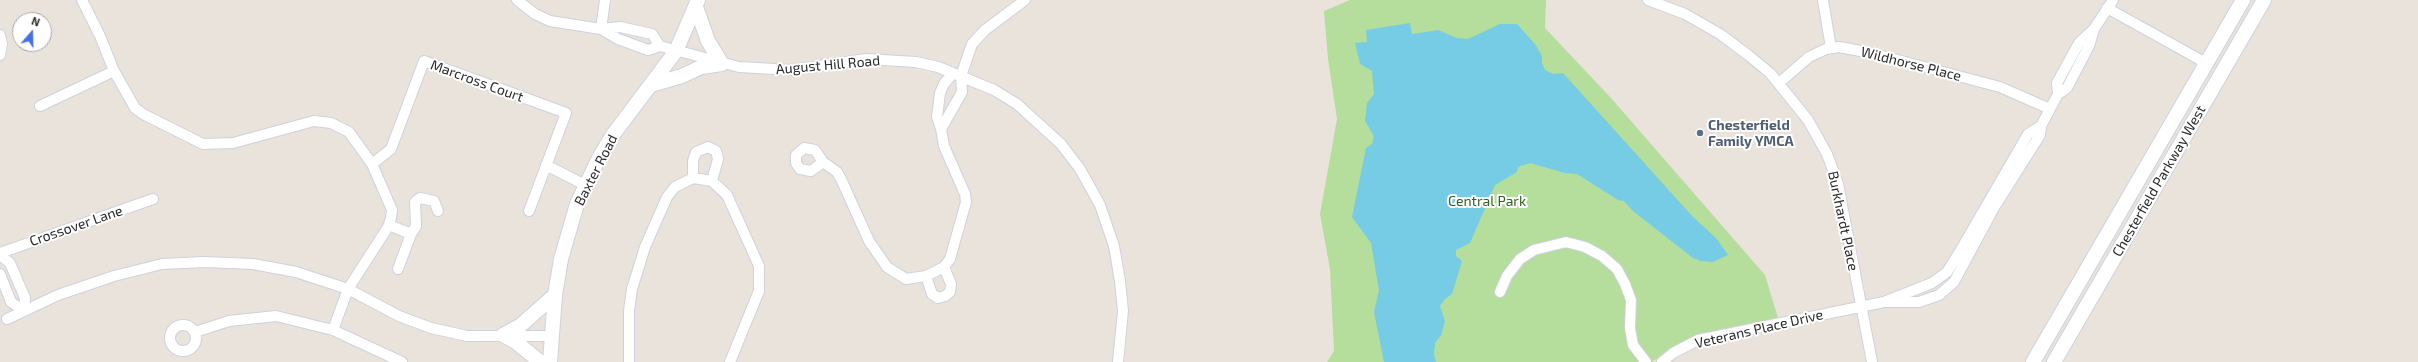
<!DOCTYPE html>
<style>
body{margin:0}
#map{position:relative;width:2418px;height:362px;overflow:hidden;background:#eae3dc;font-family:"Exo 2",sans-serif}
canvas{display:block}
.north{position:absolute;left:12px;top:12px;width:40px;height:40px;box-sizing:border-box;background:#fff;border:1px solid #a9a9a9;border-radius:50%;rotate:20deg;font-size:11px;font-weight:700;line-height:16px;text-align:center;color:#292929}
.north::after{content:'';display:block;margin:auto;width:14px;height:18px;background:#486eeb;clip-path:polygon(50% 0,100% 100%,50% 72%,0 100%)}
</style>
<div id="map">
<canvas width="2418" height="362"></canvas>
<div class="north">N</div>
</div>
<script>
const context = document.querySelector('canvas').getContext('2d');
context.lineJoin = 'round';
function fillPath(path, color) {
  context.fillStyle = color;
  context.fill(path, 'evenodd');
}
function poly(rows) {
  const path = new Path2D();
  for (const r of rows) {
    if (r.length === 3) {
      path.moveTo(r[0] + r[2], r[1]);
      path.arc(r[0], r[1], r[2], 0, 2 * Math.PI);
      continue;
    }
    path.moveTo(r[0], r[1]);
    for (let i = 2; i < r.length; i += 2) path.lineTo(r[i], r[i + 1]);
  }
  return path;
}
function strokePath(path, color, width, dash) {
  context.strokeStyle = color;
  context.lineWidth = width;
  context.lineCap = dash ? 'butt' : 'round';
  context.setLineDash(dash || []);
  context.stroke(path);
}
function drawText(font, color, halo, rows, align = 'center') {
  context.font = font + ' "Exo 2",sans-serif';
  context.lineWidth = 4;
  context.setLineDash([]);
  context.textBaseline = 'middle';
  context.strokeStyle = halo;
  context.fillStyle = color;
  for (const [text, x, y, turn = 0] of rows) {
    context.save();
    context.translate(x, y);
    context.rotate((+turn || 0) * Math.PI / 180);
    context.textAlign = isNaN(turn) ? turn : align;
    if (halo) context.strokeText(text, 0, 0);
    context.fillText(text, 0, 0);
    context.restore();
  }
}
const green = poly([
 [1350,0,1546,0,1545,28,1611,98,1765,275,1778,318,1697,335,1679,343,1652,362,1327,362,1334,351,1330,269,1320,214,1337,119,1328,59,1324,11]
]);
const water = poly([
 [1410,23,1412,34,1438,30,1457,38,1468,39,1500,24,1517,24,1535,44,1542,56,1542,63,1545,70,1553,74,1563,73,1693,217,1716,238,1728,255,1713,262,1701,261,1693,258,1633,211,1624,201,1618,200,1577,174,1565,173,1530,163,1518,167,1517,172,1495,185,1470,243,1456,250,1456,256,1462,261,1452,294,1445,299,1440,306,1445,321,1441,335,1435,343,1434,355,1436,362,1384,362,1374,312,1379,291,1371,243,1352,217,1366,148,1372,144,1374,136,1365,121,1367,103,1374,94,1372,71,1360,64,1355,43,1367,42,1366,30]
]);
const street = poly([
 [82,0,100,36,114,71,135,108,143,114,203,144,233,143,314,121,331,123,349,132,372,164,392,210,391,218,388,227,348,289,333,330,402,362],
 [517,0,535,14,550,21,601,29,620,27,652,34,660,46,739,67,792,70,866,59,916,62,938,67,994,90,1017,104,1061,144,1080,169,1100,205,1114,246,1120,281,1123,311,1118,362],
 [1648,0,1685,14,1720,34,1748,55,1770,73,1808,120,1827,154,1838,184,1872,362],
 [1823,0,1831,48],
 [2107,8,2206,63],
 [601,29,618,39,648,50,660,46],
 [601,29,605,0],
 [2094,29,2113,0],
 [0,35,2,44,0,55],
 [953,73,944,84,940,93,937,117,941,129,962,92,961,76,972,44,985,30,1025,0],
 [1779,83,1809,57,1826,49,1839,47,1871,53,2000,87,2050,109],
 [40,106,114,71],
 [2041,126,2058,94,2057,83,2079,43,2094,29,2089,46,2067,88,2058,94],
 [804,148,815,150,823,162,811,171,800,169,796,163,796,155,804,148],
 [823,162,837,172,841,179,869,241,887,267,906,279,926,276,944,267,950,259,966,202,965,194,944,146,941,129],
 [372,164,391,149,424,61,566,113,529,211],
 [546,165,585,185],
 [693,178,693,161,696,152,708,147,716,151,718,159,712,181],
 [389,225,411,234,416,226,415,202,420,198,434,201,438,211],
 [0,253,153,199],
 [0,255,10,263,25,298,24,311,11,302,0,274],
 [398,269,411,234],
 [926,276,932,294,938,298,945,296,950,292,951,284,944,267],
 [1500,292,1507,276,1520,259,1534,250,1566,242,1585,247,1602,256,1617,269,1625,284,1631,300,1630,328,1633,345,1646,362],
 [7,319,58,295,114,276,162,264,205,262,253,264,296,272,348,289,399,316,431,328,467,336,552,336],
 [183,338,13],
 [195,332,229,321,276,316,333,330],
 [629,362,629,311,632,289,645,247,667,197,675,187,693,178,712,181,727,195,759,266,759,291,730,362],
 [1662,362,1673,353,1698,340,1884,302,1932,283,1947,272,1959,253,2028,134,2041,126,2040,135,1995,206,1954,282,1939,295,1919,302,1884,302]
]);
const secondary = poly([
 [651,85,682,76,701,67,722,64,708,41,696,7],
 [503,335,521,325,555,295],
 [503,335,516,342,540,362],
 [550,362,555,295,561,259,577,204,599,158,612,136,676,51,698,0],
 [2033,362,2243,0],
 [2054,362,2264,0]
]);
const markers = [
 [1700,133,4,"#5c6f8a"]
];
const streetNames = [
 ["Wildhorse Place",1911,64,14],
 ["August Hill Road",828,65,-5],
 ["Marcross Court",477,81,20],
 ["Baxter Road",596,170,-63],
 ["Chesterfield Parkway West",2159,181,-60],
 ["Burkhardt Place",1843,221,78],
 ["Crossover Lane",76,226,-19],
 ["Veterans Place Drive",1759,329,-13]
];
const serviceNames = [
 ["Chesterfield",1708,125],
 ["Family YMCA",1708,141]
];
const parkNames = [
 ["Central Park",1487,201]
];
fillPath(green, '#b5dd9c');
fillPath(water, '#76cce5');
strokePath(street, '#ced2dd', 12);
strokePath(secondary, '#ced2dd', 16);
strokePath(street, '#fff', 10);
strokePath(secondary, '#fff', 14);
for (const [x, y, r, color] of markers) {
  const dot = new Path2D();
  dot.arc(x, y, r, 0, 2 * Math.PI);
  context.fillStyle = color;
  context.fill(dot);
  strokePath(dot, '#fff', 1.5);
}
drawText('14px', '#292929', '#fff', streetNames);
drawText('bold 14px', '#4e5e75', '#fff', serviceNames, 'left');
drawText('14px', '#30601f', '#fff', parkNames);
</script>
